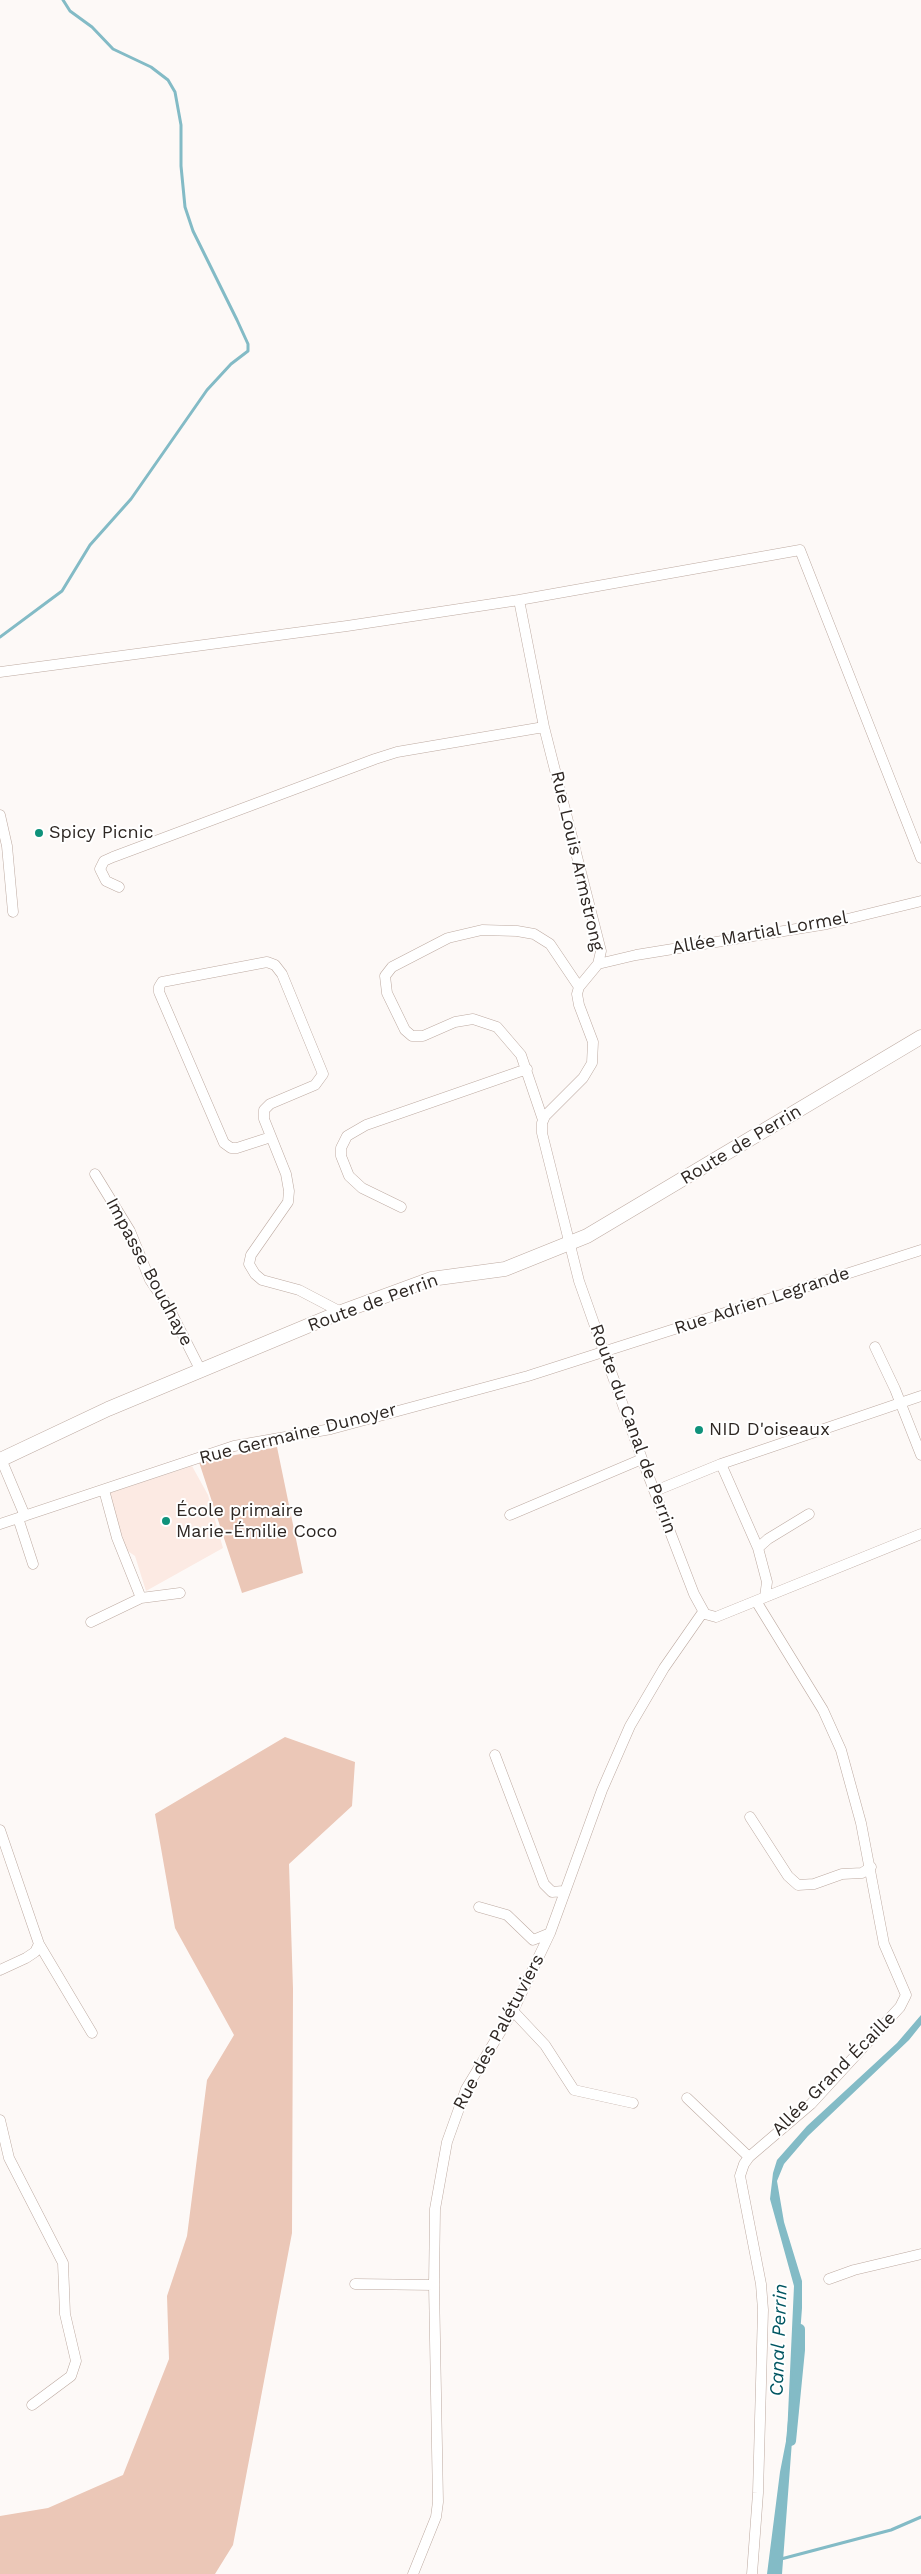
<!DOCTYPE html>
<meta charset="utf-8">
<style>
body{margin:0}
canvas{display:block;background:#fdf9f7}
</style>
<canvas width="921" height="2574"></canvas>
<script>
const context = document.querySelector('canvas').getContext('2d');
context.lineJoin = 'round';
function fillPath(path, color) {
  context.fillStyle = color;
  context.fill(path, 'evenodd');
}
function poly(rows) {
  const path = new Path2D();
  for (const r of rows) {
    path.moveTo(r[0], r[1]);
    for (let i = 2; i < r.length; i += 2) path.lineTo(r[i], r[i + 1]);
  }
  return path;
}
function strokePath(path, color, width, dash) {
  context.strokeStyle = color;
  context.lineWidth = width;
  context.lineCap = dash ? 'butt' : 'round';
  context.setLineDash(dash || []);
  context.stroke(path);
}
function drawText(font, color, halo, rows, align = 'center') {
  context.font = font + ' "Work Sans",sans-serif';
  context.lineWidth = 4;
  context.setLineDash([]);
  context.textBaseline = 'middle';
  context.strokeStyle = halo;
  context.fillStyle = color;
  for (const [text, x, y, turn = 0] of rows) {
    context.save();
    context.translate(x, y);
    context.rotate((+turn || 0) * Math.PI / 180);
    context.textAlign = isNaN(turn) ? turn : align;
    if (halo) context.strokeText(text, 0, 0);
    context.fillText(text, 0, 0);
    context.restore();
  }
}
const built = poly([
 [192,1466,208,1495,223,1548,146,1591,135,1556,125,1549,109,1493]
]);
const green = poly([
 [277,1447,303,1573,242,1593,199,1462],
 [285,1737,355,1762,352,1806,289,1864,293,1989,292,2233,233,2545,215,2574,0,2574,0,2516,48,2508,123,2475,169,2359,167,2296,187,2236,207,2080,234,2035,175,1928,155,1814]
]);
const water = poly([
 [921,2015,921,2025,909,2040,808,2136,784,2164,777,2181,784,2222,802,2281,802,2308,782,2574,767,2574,780,2472,787,2436,794,2286,770,2199,773,2173,777,2160,807,2126,897,2043]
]);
const stream = poly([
 [0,637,62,591,90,545,131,499,207,390,231,364,248,351,248,344,237,320,193,231,185,207,181,166,181,125,175,92,168,80,151,67,113,49,92,27,70,11,63,0],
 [781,2559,891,2530,921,2517]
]);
const canal = poly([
 [791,2441,800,2350,800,2329]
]);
const minor = poly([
 [519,600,544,727,601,951,598,964,579,987,577,994,579,1005,593,1042,592,1063,583,1078,545,1116,542,1123,542,1133,579,1281,642,1459,694,1594,705,1614,716,1617,921,1534],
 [0,672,347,626,519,600,800,550,921,858],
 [0,815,7,846,13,912],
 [119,887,106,881,100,869,104,861,113,857,375,759,397,752,544,727],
 [598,964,636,955,827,924,921,901],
 [543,1120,521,1055,497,1027,473,1019,455,1022,423,1036,412,1036,405,1030,387,993,385,976,392,967,448,938,482,930,517,931,534,934,550,944,579,987],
 [271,1137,237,1148,231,1148,224,1143,159,992,159,987,162,982,267,962,275,965,282,974,323,1074,315,1085,270,1104,264,1110,264,1119,286,1174,289,1191,288,1202,251,1255,249,1264,255,1274,262,1280,299,1290,341,1312],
 [95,1174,130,1231,150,1280,169,1308,201,1371],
 [401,1207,362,1188,349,1176,341,1156,341,1148,347,1136,366,1125,527,1069],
 [875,1347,895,1389,921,1455],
 [1,1459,25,1516],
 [721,1464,758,1548,767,1582,765,1597],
 [104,1490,117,1538,141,1598],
 [655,1491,721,1464,921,1396],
 [510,1515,642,1459],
 [18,1518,33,1564],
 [0,1524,234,1446,331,1429,528,1376,921,1250],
 [758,1548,768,1539,809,1514],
 [91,1622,141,1598,180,1593],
 [495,1755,544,1884,552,1892,563,1891],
 [750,1817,788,1876,798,1885,814,1884,842,1874,862,1873,871,1867],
 [0,1830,39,1944,92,2033],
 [479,1907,507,1915,533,1940,550,1933],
 [0,1970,26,1958,35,1952,39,1944],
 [513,2011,545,2045,574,2090,633,2103],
 [687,2098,749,2157],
 [0,2120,9,2158,63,2263,65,2314,76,2361,71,2376,32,2405],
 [829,2279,854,2270,921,2254],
 [355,2284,434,2285],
 [413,2574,436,2517,438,2502,434,2285,435,2209,447,2142,466,2089,513,2011,550,1933,602,1790,630,1726,664,1668,703,1612],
 [752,2574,758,2493,763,2310,761,2284,740,2176,744,2164,749,2157,811,2104,900,2007,906,1995,884,1944,861,1823,841,1750,823,1710,756,1601]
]);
const secondary = poly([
 [0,1460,108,1409,341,1312,431,1279,505,1269,587,1236,921,1037]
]);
const markers = [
 [39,833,5,"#0f927b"],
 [699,1430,5,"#0f927b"],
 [166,1521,5,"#0f927b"]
];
const poiNames = [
 ["Spicy Picnic",49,833],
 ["NID D'oiseaux",709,1430],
 ["École primaire",176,1511],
 ["Marie-Émilie Coco",176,1532]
];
const streetNames = [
 ["Rue Louis Armstrong",577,861,77],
 ["Allée Martial Lormel",760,933,-10],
 ["Route de Perrin",741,1145,-31],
 ["Impasse Boudhaye",149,1272,62],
 ["Rue Adrien Legrande",762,1301,-18],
 ["Route de Perrin",373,1303,-20],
 ["Route du Canal de Perrin",633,1429,70],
 ["Rue Germaine Dunoyer",298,1434,-14],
 ["Rue des Palétuviers",499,2032,-62],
 ["Allée Grand Écaille",834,2074,-45]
];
const waterNames = [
 ["Canal Perrin",779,2340,-88]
];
fillPath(built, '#fceae3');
fillPath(green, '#ebc7b7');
fillPath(water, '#83bbc6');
strokePath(stream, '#83bbc6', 3);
strokePath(canal, '#83bbc6', 10);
strokePath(minor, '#bdaaa1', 11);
strokePath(secondary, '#bdaaa1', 15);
strokePath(minor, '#fff', 10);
strokePath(secondary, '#fff', 14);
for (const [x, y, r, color] of markers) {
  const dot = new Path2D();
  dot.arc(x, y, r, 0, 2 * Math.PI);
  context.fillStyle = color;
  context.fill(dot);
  strokePath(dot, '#fff', 2);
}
drawText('18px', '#2e2723', '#fff', poiNames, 'left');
drawText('18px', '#2e2723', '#fff', streetNames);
drawText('italic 19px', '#005561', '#fff', waterNames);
</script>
